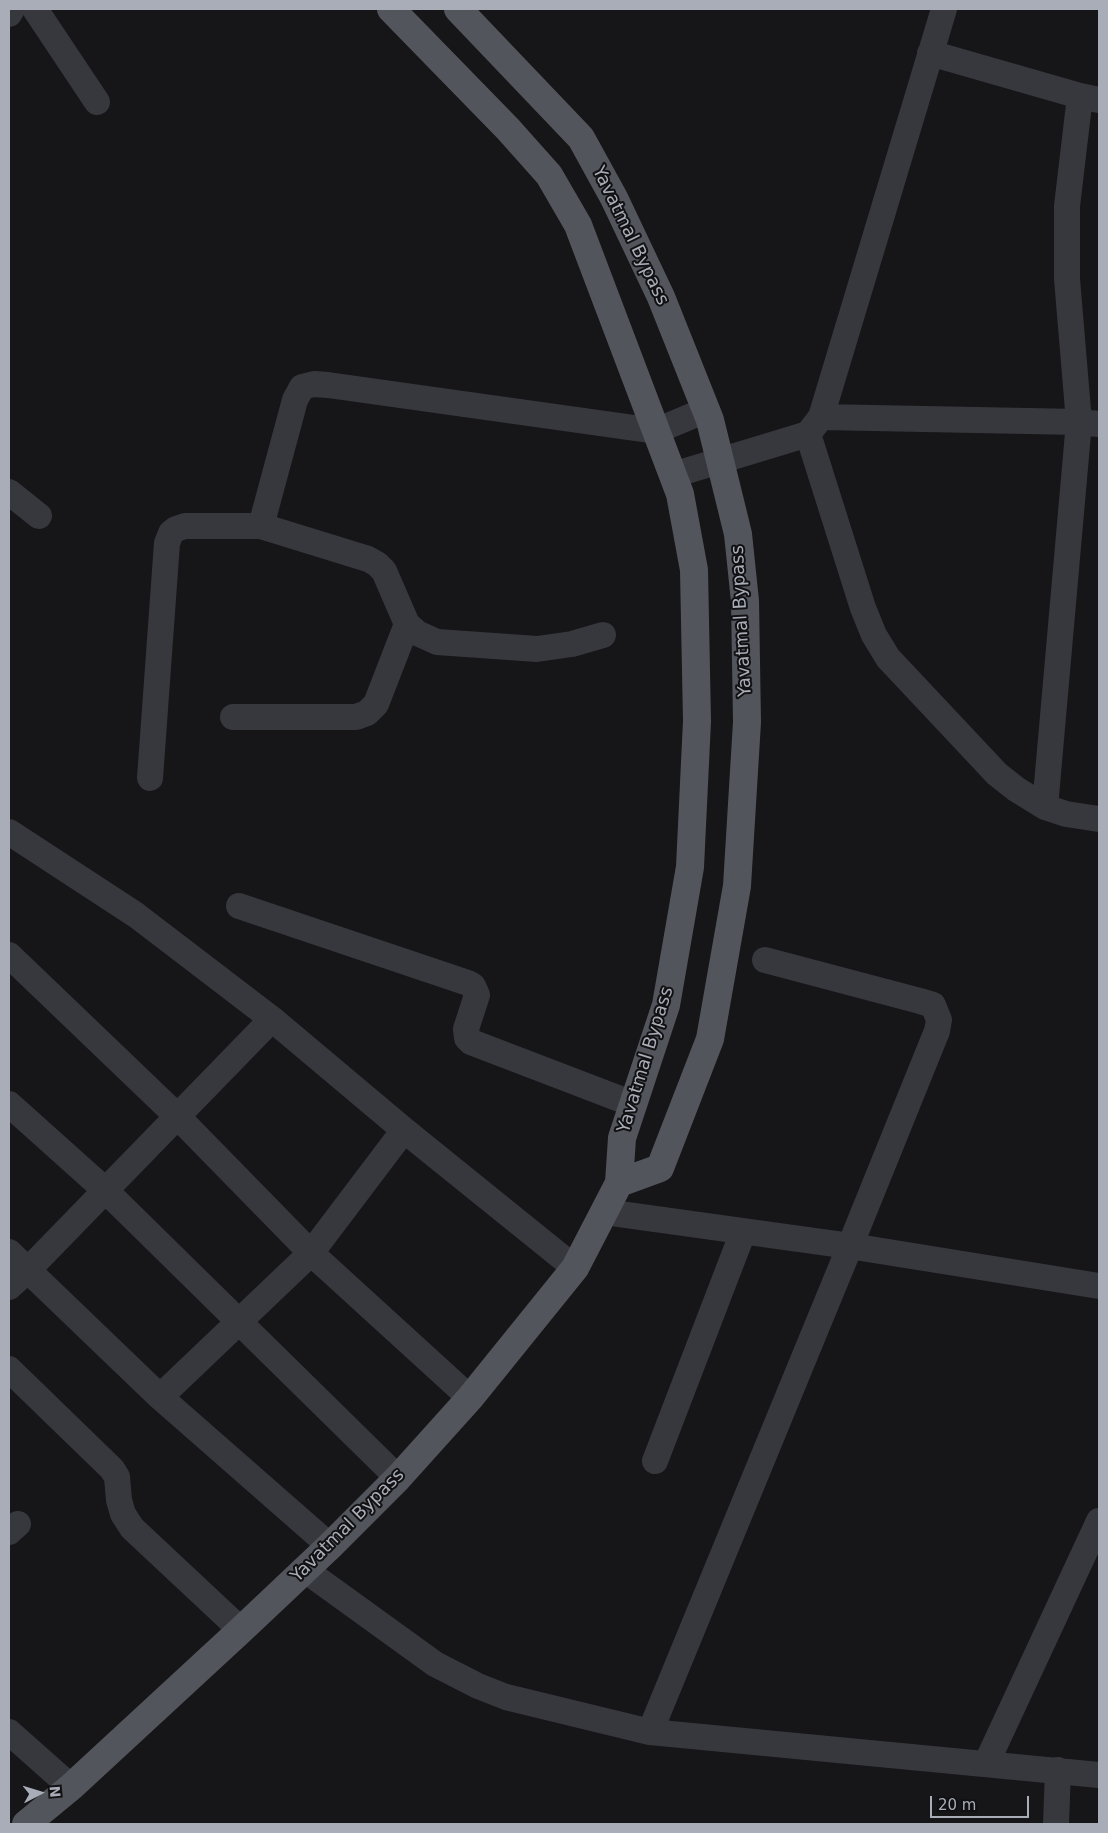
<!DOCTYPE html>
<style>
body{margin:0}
#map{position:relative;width:1108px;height:1833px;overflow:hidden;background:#161618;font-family:"DejaVu Sans",sans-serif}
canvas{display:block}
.frame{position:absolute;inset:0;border:10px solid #a8adb8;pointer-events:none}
.north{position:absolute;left:15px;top:1768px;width:50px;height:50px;-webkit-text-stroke:4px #111113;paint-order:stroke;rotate:85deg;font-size:14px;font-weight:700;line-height:20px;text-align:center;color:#a8adb8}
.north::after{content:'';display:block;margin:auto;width:18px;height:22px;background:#a8adb8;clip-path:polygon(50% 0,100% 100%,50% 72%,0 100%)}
.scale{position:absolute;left:930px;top:1796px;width:99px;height:22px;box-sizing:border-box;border:2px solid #a8adb8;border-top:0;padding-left:6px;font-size:15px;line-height:18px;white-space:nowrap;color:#a8adb8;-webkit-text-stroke:4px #111113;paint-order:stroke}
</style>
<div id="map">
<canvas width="1108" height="1833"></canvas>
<div class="frame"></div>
<div class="north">N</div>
<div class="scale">20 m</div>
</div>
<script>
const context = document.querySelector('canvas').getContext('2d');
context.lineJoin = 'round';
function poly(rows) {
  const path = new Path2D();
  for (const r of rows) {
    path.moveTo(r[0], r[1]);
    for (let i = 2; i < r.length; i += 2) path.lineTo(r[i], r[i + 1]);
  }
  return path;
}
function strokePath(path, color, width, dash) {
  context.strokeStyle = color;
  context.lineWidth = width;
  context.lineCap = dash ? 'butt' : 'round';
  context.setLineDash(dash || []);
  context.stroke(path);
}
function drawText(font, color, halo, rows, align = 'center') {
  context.font = font + ' "DejaVu Sans",sans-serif';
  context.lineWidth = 4;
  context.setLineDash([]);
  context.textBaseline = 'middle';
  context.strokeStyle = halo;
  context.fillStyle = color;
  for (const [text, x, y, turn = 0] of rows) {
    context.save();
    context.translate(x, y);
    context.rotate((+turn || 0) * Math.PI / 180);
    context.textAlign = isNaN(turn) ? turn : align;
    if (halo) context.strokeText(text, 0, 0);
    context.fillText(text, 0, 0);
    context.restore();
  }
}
const minor = poly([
 [35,9,97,102],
 [9,14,12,9],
 [930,53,1080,96,1099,100],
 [821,417,1079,422,1099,424],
 [808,434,863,608,874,635,888,658,997,774,1016,789,1045,807,1066,814,1099,819],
 [673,475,808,434,821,417,944,9],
 [9,492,39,516],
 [261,526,295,400,302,387,314,384,328,385,656,431,706,410],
 [233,717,356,717,367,713,376,704,407,624],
 [150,778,167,543,171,533,176,529,185,526,261,526,368,559,377,564,384,571,407,624,417,633,437,642,537,649,572,644,603,635],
 [1045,807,1079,422,1067,279,1067,206,1080,96],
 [9,832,136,915,272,1019,404,1130,575,1268],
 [239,906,468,983,473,986,477,995,466,1029,467,1038,471,1042,633,1104],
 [9,955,177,1116,311,1253,470,1398],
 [9,1104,105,1190,398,1478],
 [605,1212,850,1246,1099,1286],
 [9,1252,160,1397,330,1546],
 [9,1287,28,1270,272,1019],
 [9,1369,112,1469,117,1477,119,1500,123,1514,132,1528,241,1630],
 [160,1397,311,1253,404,1130],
 [655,1461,743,1232],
 [9,1532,18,1524],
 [305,1570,435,1664,478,1686,506,1697,650,1732,1099,1775],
 [9,1732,71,1787],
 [650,1732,850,1246,937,1031,939,1020,933,1005,920,1001,765,960],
 [986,1764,1099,1521],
 [1056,1824,1058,1770]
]);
const primary = poly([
 [458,9,581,138,614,198,661,297,710,420,738,534,745,601,747,722,737,886,710,1039,660,1168,619,1183],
 [26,1824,71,1787,241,1630,330,1546,398,1478,470,1398,575,1268,619,1183,622,1138,666,1005,690,867,697,721,694,570,680,494,578,225,549,175,508,129,391,9]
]);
const streetNames = [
 ["Yavatmal Bypass",630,236,64],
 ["Yavatmal Bypass",742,621,-93],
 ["Yavatmal Bypass",646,1060,-73],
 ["Yavatmal Bypass",348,1526,-45]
];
strokePath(minor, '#37383d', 26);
strokePath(primary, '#53555c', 28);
drawText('18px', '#a8adb8', '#111113', streetNames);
</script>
